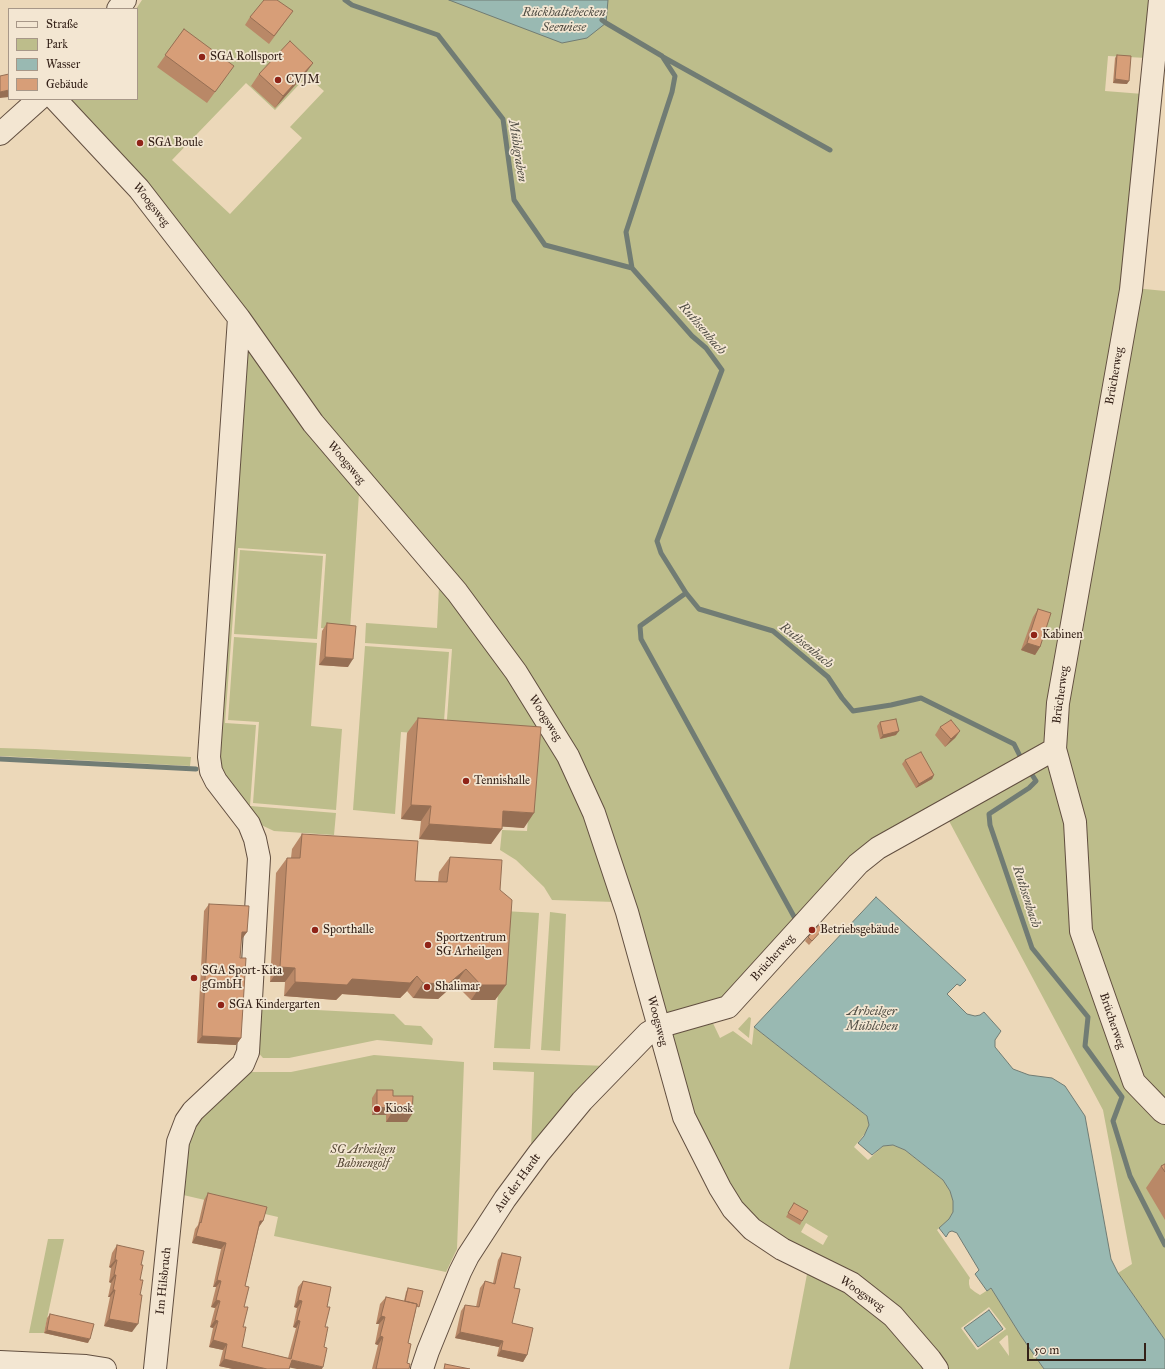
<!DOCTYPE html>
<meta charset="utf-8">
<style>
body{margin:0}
#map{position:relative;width:1165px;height:1369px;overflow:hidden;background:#ecd8b9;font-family:"IM FELL Great Primer",serif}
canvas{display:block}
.legend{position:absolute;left:8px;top:8px;width:130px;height:92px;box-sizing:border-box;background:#f3e6d2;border:1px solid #a79788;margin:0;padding:5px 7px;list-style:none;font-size:12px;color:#342118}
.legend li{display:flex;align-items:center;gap:8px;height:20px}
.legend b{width:20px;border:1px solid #a79788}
.scale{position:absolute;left:1027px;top:1343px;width:119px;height:18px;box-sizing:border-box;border:2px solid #342118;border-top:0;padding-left:5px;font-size:12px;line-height:14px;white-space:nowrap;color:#342118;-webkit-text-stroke:3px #f3e6d2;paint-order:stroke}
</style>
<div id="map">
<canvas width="1165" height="1369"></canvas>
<ul class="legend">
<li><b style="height:5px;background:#f3e6d2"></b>Straße</li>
<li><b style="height:11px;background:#bdbd8b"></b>Park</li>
<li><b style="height:11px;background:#99b9b2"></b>Wasser</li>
<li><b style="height:11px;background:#d79e78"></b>Gebäude</li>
</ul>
<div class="scale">50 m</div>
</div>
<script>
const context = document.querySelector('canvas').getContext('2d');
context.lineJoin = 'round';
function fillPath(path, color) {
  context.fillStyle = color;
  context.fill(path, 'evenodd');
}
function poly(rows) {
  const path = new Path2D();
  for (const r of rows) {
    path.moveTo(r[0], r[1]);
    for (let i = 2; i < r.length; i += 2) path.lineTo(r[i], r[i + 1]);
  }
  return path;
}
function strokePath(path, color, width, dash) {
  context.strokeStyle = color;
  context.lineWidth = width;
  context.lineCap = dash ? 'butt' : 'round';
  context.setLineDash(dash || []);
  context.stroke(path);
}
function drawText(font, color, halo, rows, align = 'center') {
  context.font = font + ' "IM FELL Great Primer",serif';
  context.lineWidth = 3.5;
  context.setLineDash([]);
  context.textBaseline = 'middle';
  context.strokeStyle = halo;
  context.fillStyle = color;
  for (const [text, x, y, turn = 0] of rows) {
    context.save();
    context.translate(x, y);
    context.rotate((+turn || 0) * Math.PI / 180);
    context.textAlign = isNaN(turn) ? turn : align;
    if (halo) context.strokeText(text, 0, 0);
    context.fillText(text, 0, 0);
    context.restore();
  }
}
const green = poly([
 [142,0,1153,0,1147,58,1108,56,1105,91,1143,94,1124,287,1165,291,1165,1340,1118,1273,1132,1264,1103,1110,941,806,875,843,731,998,665,1018,602,812,386,497,67,99,137,99,137,9,136,9],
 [307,76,324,91,290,127,302,138,230,214,172,160,246,83,275,110],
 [244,344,359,493,350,630,321,628,326,554,238,548,225,723,256,725,250,806,336,813,334,835,274,831,259,824,217,769],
 [240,550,323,556,317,639,234,634],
 [439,586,510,675,561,759,587,818,615,902,552,900,544,887,516,860,500,850,502,830,527,831,534,740,446,733,452,649,365,643,366,623,437,628],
 [234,637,317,643,311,726,342,729,336,810,253,803,259,722,228,720],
 [365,646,449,652,443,735,401,732,395,814,353,810],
 [0,748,35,749,191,757,190,766,0,756],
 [504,911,539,913,530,1049,494,1048],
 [550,912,566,914,560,1051,541,1050],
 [258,1007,394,1014,405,1025,421,1026,433,1039,432,1045,377,1040,289,1058,263,1058,256,1050],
 [749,1017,751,1018,749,1038,738,1029],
 [711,1019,720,1038,733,1031,752,1045,754,1027,867,1116,869,1125,867,1131,854,1147,868,1160,883,1146,893,1145,905,1150,943,1180,950,1191,953,1201,953,1212,949,1219,937,1230,970,1278,969,1280,969,1284,970,1288,975,1292,980,1295,991,1288,1021,1336,1044,1369,789,1369,808,1269,784,1241,740,1206,690,1113,669,1031],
 [806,1223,828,1236,823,1245,801,1232],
 [989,1307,1006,1329,977,1350,961,1328],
 [1007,1335,1008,1336,1009,1356,999,1342],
 [374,1055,464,1062,457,1249,446,1272,274,1236,278,1217,179,1194,193,1124,246,1072,291,1072],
 [493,1062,608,1066,531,1149,534,1072,493,1070],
 [48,1239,64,1239,44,1333,29,1333]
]);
const water = poly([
 [449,0,608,0,606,23,587,38,562,43,449,0],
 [876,897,966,980,960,986,957,984,947,994,967,1014,975,1016,980,1015,984,1012,1001,1031,995,1040,995,1047,1013,1069,1029,1075,1052,1078,1065,1086,1085,1116,1111,1259,1118,1273,1165,1340,1165,1369,1044,1369,1021,1336,991,1288,987,1291,975,1274,979,1270,958,1235,957,1233,952,1231,949,1232,946,1237,939,1228,949,1219,953,1212,953,1201,950,1191,943,1180,905,1150,893,1145,883,1146,872,1155,858,1143,864,1136,869,1125,867,1116,754,1027,876,897],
 [989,1310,1003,1329,978,1347,964,1328,989,1310]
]);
const stream = poly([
 [345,0,352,5,438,35,503,119,514,200,545,245,632,268],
 [602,20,606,23,662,56,675,76,672,92,626,232,632,268,692,336,706,348,722,370,657,541,661,553,686,593,699,609,773,631,828,677,842,698,853,711,891,705,921,698,1014,744,1023,762],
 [663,57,830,150],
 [686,593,640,626,641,639,797,922],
 [0,759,196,769],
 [1029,770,1036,781,1029,788,989,814,990,825,1032,948,1088,1017,1085,1046,1122,1097,1113,1121,1130,1176,1165,1245]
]);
const minor = poly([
 [1160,0,1131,290,1058,703,1055,749,1075,822,1081,931,1134,1082,1162,1111,1165,1113],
 [118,9,125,0],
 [55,99,139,189,239,318,313,423,457,592,516,672,568,756,594,813,627,912,684,1117,720,1188,733,1209,752,1229,782,1249,851,1283,893,1316,930,1359,937,1369],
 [0,134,39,99],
 [0,1362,86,1366,105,1369],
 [155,1369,178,1142,186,1121,193,1111,243,1064,248,1052,259,858,255,839,249,824,216,781,211,771,209,757,239,318],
 [422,1369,428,1351,460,1272,468,1256,505,1199,539,1153,582,1101,648,1033,658,1027,728,1007,858,864,878,848,1055,749]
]);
const wall = poly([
 [293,11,269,44,245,25,250,17],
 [184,29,226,77,207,103,157,67],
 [1117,55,1127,84,1113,83,1115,58],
 [313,63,305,74,275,108,251,86,259,74],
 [1038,609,1040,647,1035,655,1021,650,1033,617],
 [327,623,348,667,319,665,322,631],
 [418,718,524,828,502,826,491,844,419,839,421,821,401,819,407,733],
 [880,722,896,735,880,739,877,726],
 [940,727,960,731,955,738,945,747,935,735],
 [905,760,934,775,932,779,916,788,902,764],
 [302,834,415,881,438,882,439,872,450,857,500,890,506,985,495,1000,471,1000,455,984,438,999,413,998,407,991,400,998,342,994,336,1000,284,996,285,982,270,982,276,873,287,858,291,858,292,849],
 [209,904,247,932,241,939,240,958,241,1038,236,1045,197,1043,204,911],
 [821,931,809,945,805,941,808,937],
 [377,1090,393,1096,412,1114,407,1122,386,1122,386,1115,372,1115,372,1098],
 [1165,1164,1165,1220,1146,1188,1161,1166],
 [208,1193,263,1221,259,1227,245,1286,242,1347,288,1358,296,1328,293,1327,297,1308,294,1307,298,1287,303,1281,331,1287,289,1369,233,1369,219,1366,223,1350,209,1347,213,1328,210,1327,215,1308,211,1307,216,1287,213,1287,221,1249,192,1243,195,1229,198,1225,204,1200],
 [794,1203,802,1221,800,1225,786,1217],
 [117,1245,141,1265,140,1280,132,1332,104,1326,110,1297,108,1297,111,1283,109,1282,111,1268,109,1267,112,1253],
 [502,1253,514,1288,512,1323,527,1355,523,1362,497,1356,499,1347,455,1338,461,1311,465,1305,476,1307,480,1288,485,1281,493,1283,498,1260],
 [408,1288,416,1310,408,1343,407,1363,409,1369,372,1369,378,1345,375,1344,379,1324,376,1324,380,1304,386,1297,404,1301,406,1292],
 [50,1314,88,1343,44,1333,47,1318]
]);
const shadedWall = poly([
 [313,63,305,74,275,108,283,96],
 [1115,79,1129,81,1127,84,1113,83],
 [9,90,9,97,0,98,0,92],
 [1027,643,1040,647,1035,655,1021,650],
 [325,657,353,659,348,667,319,665],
 [899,731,896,735,880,739,883,735],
 [960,731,955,738,945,747,951,739],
 [934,775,932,779,916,788,919,784],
 [411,805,431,806,421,821,401,819],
 [503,811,534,813,524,828,493,826],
 [429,824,502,829,491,844,419,839],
 [242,932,247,932,242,939,236,939],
 [280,967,295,968,285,982,270,982],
 [466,969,455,984,438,999,413,998,423,983],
 [417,976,407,991,400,998,342,994,336,1000,284,996,295,982],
 [481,985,506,985,495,1000,471,1000],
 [202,1036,241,1038,236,1045,197,1043],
 [377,1107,391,1108,386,1115,372,1115],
 [391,1114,412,1114,407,1122,386,1122],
 [260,1221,263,1221,258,1228],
 [196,1236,226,1243,221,1249,192,1243],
 [115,1260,117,1260,111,1268,109,1267],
 [114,1275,116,1275,111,1283,109,1282],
 [217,1280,221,1281,216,1287,213,1287],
 [113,1290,115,1290,110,1297,108,1297],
 [216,1300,220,1301,215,1308,211,1307],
 [298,1300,302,1301,297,1308,294,1307],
 [381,1316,385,1317,379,1324,376,1324],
 [109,1319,138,1324,132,1332,104,1326],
 [215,1320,218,1321,213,1328,210,1327],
 [297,1320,300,1321,296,1328,293,1327],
 [47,1330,90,1339,88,1343,44,1333],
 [460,1332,503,1341,499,1347,455,1338],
 [380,1336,383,1337,378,1345,375,1344],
 [213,1340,227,1344,223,1350,209,1347],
 [501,1350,527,1355,523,1362,497,1356],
 [224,1359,267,1369,233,1369,219,1366],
 [292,1360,323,1367,322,1369,297,1369,287,1367]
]);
const building = poly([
 [264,0,277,0,293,11,274,36,250,17,264,0],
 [184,29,234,66,215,92,165,55,184,29],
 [290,41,313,63,283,96,259,74,290,41],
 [1117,55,1131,56,1129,81,1115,79,1117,55],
 [9,74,9,90,0,92,0,76,9,74],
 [1038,609,1051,613,1040,647,1027,643,1038,609],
 [327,623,356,626,353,659,325,657,327,623],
 [418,718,541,727,534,813,503,811,502,829,429,824,431,806,411,805,418,718],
 [896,719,899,731,883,735,880,722,896,719],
 [951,720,960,731,951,739,940,727,951,720],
 [921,752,934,775,919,784,905,760,921,752],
 [302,834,418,841,415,881,447,882,450,857,502,860,500,890,512,900,506,985,481,985,466,969,448,984,423,983,417,976,410,983,352,979,347,985,295,982,295,968,280,967,287,858,300,858,302,834],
 [209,904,249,906,247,932,242,932,240,958,246,958,241,1038,202,1036,209,904],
 [820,924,824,928,812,941,808,937,820,924],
 [377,1090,393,1090,393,1096,413,1096,412,1114,391,1114,391,1108,377,1107,377,1090],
 [1165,1164,1165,1172,1161,1166,1165,1164],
 [208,1193,267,1207,263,1221,260,1221,245,1286,249,1287,244,1307,248,1307,243,1327,246,1327,242,1347,291,1359,300,1321,297,1320,302,1301,298,1300,303,1281,331,1287,327,1307,330,1307,325,1327,328,1327,324,1347,327,1348,323,1367,292,1360,289,1369,267,1369,224,1359,227,1344,213,1340,218,1321,215,1320,220,1301,216,1300,221,1281,217,1280,226,1243,196,1236,200,1222,201,1223,208,1193],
 [794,1203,808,1211,802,1221,788,1213,794,1203],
 [117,1245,144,1251,141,1265,143,1265,140,1280,143,1280,140,1295,142,1295,138,1324,109,1319,115,1290,113,1290,116,1275,114,1275,117,1260,115,1260,117,1245],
 [502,1253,521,1257,514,1288,520,1289,512,1323,533,1328,527,1355,501,1350,503,1341,460,1332,465,1305,479,1307,485,1281,495,1284,502,1253],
 [408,1288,423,1291,419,1307,417,1306,417,1304,405,1301,408,1288],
 [386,1297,417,1304,408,1343,411,1344,407,1363,410,1364,409,1369,376,1369,383,1337,380,1336,385,1317,381,1316,386,1297],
 [50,1314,94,1324,90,1339,47,1330,50,1314],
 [445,1364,470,1369,444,1369,445,1364]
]);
const markers = [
 [202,57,4,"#8f2418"],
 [278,80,4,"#8f2418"],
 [140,143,4,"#8f2418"],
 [1034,635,4,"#8f2418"],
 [466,781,4,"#8f2418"],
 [315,930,4,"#8f2418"],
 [812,930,4,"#8f2418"],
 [428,945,4,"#8f2418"],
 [194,978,4,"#8f2418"],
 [427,987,4,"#8f2418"],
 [221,1005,4,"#8f2418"],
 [377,1109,4,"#8f2418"]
];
const poiNames = [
 ["SGA Rollsport",210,57],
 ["CVJM",286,80],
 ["SGA Boule",148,143],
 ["Kabinen",1042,635],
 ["Tennishalle",474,781],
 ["Sporthalle",323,930],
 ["Betriebsgebäude",820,930],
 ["Sportzentrum",436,938],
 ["SG Arheilgen",436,952],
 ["SGA Sport-Kita",202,971],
 ["gGmbH",202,985],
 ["Shalimar",435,987],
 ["SGA Kindergarten",229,1005],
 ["Kiosk",385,1109]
];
const streetNames = [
 ["Woogsweg",151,205,52],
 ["Brücherweg",1115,376,-80],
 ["Woogsweg",346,463,50],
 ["Brücherweg",1061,695,-82],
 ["Woogsweg",545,718,58],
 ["Brücherweg",773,958,-48],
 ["Woogsweg",657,1021,75],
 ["Brücherweg",1112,1021,71],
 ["Auf der Hardt",518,1183,-54],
 ["Im Hilsbruch",164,1281,-84],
 ["Woogsweg",862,1294,35]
];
const parkNames = [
 ["SG Arheilgen",363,1150],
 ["Bahnengolf",363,1164]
];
const waterNames = [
 ["Rückhaltebecken",564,13],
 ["Seewiese",564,28],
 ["Mühlgraben",517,151,81],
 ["Ruthsenbach",702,329,49],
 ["Ruthsenbach",806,646,39],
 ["Ruthsenbach",1026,897,72],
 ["Arheilger",872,1012],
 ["Mühlchen",872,1027]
];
fillPath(green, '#bdbd8b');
fillPath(water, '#99b9b2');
strokePath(water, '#717c74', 1);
strokePath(stream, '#717c74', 5);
strokePath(minor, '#624f40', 24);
strokePath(minor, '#f3e6d2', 22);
fillPath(wall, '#b98867');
fillPath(shadedWall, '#966f54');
fillPath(building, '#d79e78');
strokePath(building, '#966f54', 1);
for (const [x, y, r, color] of markers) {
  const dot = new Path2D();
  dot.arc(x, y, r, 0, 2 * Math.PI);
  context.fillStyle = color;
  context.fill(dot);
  strokePath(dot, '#f3e6d2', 1.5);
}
drawText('12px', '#342118', '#f3e6d2', poiNames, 'left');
drawText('12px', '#342118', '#f3e6d2', streetNames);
drawText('italic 12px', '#564835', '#f3e6d2', parkNames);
drawText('italic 13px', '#524f46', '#f3e6d2', waterNames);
</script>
